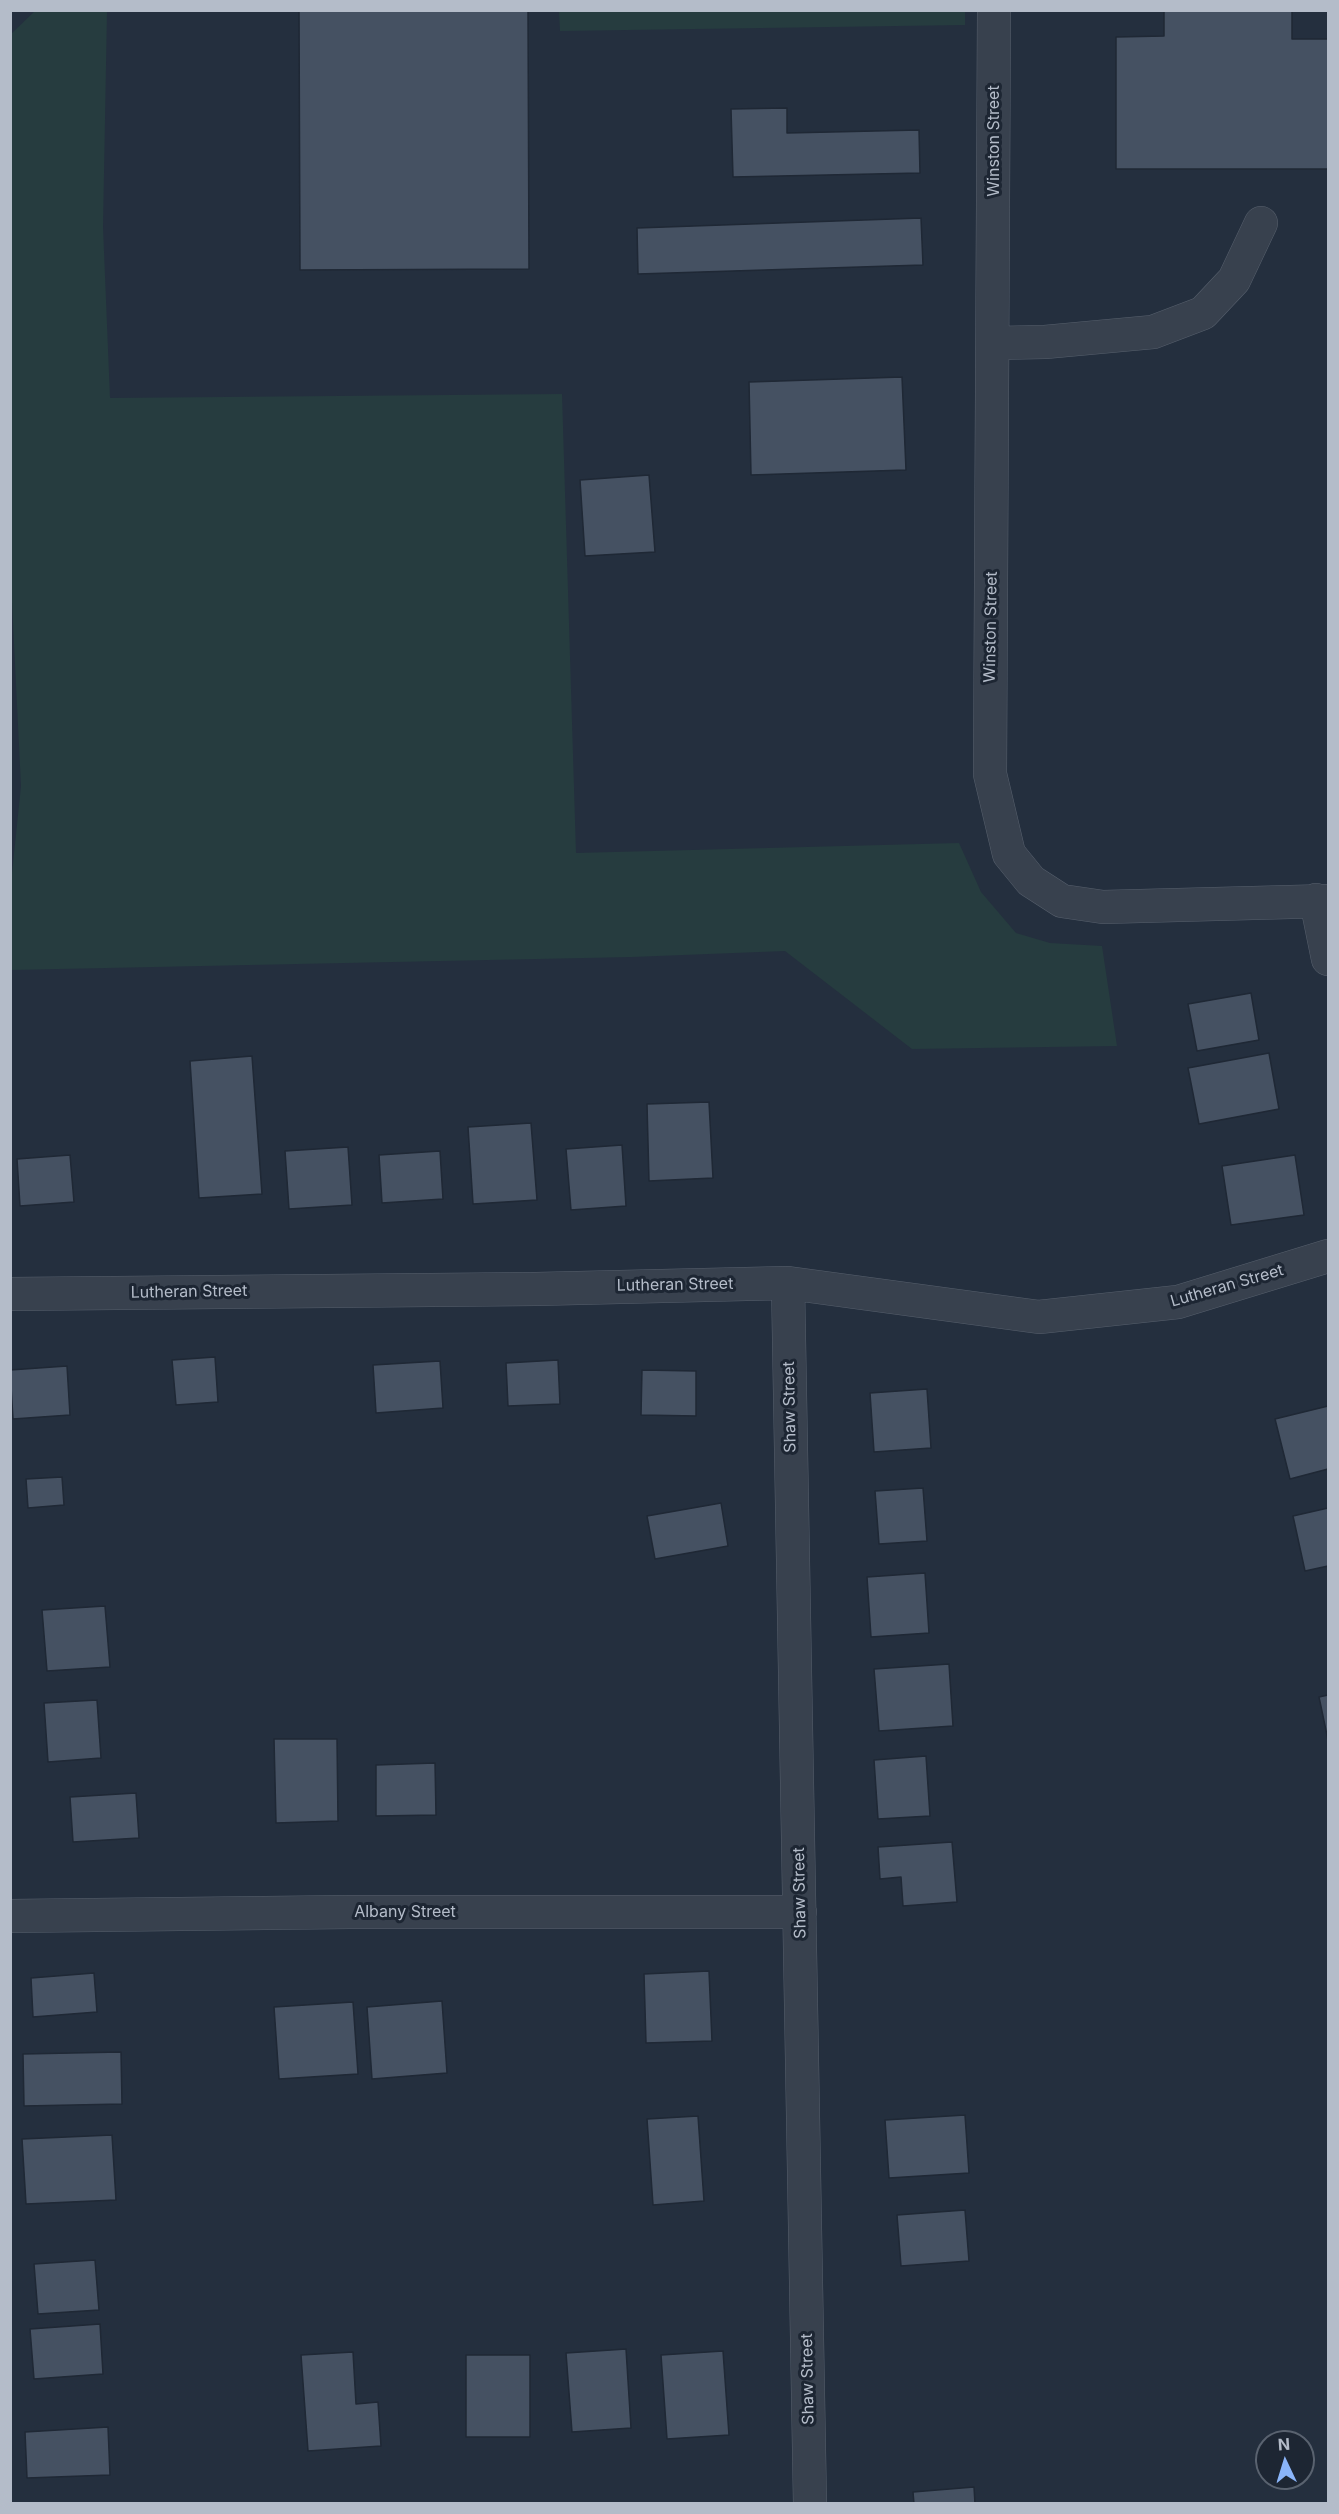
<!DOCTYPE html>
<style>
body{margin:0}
#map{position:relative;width:1339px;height:2514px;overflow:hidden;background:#242f3e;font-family:Inter,sans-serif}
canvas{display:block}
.frame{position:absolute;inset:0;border:12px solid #b4bcc9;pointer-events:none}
.north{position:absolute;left:1255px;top:2430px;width:60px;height:60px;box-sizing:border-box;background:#1d2633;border:2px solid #59626f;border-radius:50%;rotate:356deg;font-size:16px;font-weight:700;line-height:24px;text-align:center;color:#b4bcc9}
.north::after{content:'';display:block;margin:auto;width:21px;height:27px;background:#8ab4f8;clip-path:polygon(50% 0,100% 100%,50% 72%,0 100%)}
</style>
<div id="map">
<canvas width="1339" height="2514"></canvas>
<div class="frame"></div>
<div class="north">N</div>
</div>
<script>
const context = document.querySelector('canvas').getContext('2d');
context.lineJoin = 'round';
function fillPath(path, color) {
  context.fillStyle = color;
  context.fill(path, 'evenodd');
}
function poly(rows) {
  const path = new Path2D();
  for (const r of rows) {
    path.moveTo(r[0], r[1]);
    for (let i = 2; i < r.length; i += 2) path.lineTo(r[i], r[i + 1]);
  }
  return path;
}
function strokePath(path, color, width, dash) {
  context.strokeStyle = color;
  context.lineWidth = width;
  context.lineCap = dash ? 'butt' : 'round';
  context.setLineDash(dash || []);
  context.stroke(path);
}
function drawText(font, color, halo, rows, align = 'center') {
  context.font = font + ' Inter,sans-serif';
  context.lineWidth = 6;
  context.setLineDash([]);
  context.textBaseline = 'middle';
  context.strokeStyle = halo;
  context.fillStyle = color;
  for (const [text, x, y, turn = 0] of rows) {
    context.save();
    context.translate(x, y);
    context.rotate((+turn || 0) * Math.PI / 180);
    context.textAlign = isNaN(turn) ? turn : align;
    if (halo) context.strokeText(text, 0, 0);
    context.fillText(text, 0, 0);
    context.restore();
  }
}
const green = poly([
 [36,10,107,11,103,227,110,398,562,394,576,853,959,843,981,892,1016,933,1050,943,1102,946,1117,1046,912,1049,785,951,632,957,11,970,11,883,21,786,10,562,10,35],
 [965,10,965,25,560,31,559,11]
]);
const building = poly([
 [299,10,528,10,529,269,300,270,299,10],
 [1164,10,1292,10,1292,39,1328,39,1328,169,1116,169,1116,37,1164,36,1164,10],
 [787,108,787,133,919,130,920,173,733,177,731,109,787,108],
 [921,218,923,265,638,274,637,228,921,218],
 [902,377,906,470,751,475,749,382,902,377],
 [649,475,655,552,585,556,580,480,649,475],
 [1251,993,1259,1040,1197,1051,1188,1004,1251,993],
 [1269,1053,1279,1109,1199,1124,1188,1068,1269,1053],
 [252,1056,262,1194,199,1198,190,1061,252,1056],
 [709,1102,713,1178,649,1181,647,1104,709,1102],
 [531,1123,537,1200,473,1204,468,1127,531,1123],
 [622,1145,626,1206,571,1210,566,1149,622,1145],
 [348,1147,352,1205,289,1209,285,1151,348,1147],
 [440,1151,443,1199,382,1203,379,1155,440,1151],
 [70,1155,74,1202,20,1206,17,1159,70,1155],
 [1295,1155,1304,1215,1231,1225,1222,1166,1295,1155],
 [215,1357,218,1402,176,1405,172,1360,215,1357],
 [558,1360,560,1404,508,1406,506,1363,558,1360],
 [440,1361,443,1408,376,1413,373,1365,440,1361],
 [67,1366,70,1415,13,1419,10,1370,67,1366],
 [642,1370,696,1371,696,1416,641,1415,642,1370],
 [927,1389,931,1448,874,1452,870,1393,927,1389],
 [1328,1406,1328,1469,1290,1479,1275,1419,1328,1406],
 [62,1477,64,1505,28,1508,26,1479,62,1477],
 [923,1488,927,1541,879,1544,875,1491,923,1488],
 [721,1503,728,1546,655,1559,647,1516,721,1503],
 [1328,1508,1328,1566,1305,1571,1293,1516,1328,1508],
 [925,1573,929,1633,871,1637,867,1577,925,1573],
 [105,1606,110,1667,47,1671,42,1610,105,1606],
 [949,1664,953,1726,879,1731,874,1669,949,1664],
 [1328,1695,1328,1740,1319,1697,1328,1695],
 [97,1700,101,1758,48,1762,44,1703,97,1700],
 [274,1739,337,1739,338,1821,276,1823,274,1739],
 [926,1756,930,1816,878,1819,874,1760,926,1756],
 [435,1763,436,1815,376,1816,376,1765,435,1763],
 [136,1793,139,1838,73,1842,70,1797,136,1793],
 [952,1842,957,1902,903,1906,901,1877,880,1879,878,1847,952,1842],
 [709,1971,712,2041,646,2043,644,1974,709,1971],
 [94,1973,97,2012,33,2017,31,1978,94,1973],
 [442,2001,447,2073,372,2079,367,2007,442,2001],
 [353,2002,358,2074,279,2079,274,2007,353,2002],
 [121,2052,122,2104,24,2106,23,2054,121,2052],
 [965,2115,969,2173,889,2178,885,2120,965,2115],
 [698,2116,704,2201,653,2205,647,2119,698,2116],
 [112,2135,116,2200,26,2204,22,2139,112,2135],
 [965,2210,969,2261,901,2266,897,2215,965,2210],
 [95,2260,99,2310,38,2314,34,2264,95,2260],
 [100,2324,103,2374,34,2379,30,2329,100,2324],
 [626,2349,631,2428,572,2432,566,2353,626,2349],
 [723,2351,729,2435,667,2439,661,2355,723,2351],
 [353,2352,356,2404,378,2402,381,2446,308,2451,301,2355,353,2352],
 [466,2355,530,2355,530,2437,466,2437,466,2355],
 [108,2427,110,2475,27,2478,25,2432,108,2427],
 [974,2487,975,2504,914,2504,913,2492,974,2487]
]);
const minor = poly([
 [994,10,990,774,1009,854,1031,881,1062,901,1103,907,1328,901],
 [994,343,1045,342,1153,332,1203,313,1234,280,1261,223],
 [1316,900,1328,959],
 [788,1283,810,2504],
 [10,1294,536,1289,788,1283,1039,1317,1178,1302,1328,1256],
 [10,1916,350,1912,800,1912]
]);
const streetNames = [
 ["Winston Street",994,141,-90],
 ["Winston Street",991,627,-89],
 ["Lutheran Street",675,1285,-1],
 ["Lutheran Street",1227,1286,-16],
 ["Lutheran Street",189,1292,-1],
 ["Shaw Street",790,1407,-91],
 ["Shaw Street",800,1893,-91],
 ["Albany Street",405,1912],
 ["Shaw Street",808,2379,-91]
];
fillPath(green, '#263c3f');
fillPath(building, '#455162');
strokePath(building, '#1f2835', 1.5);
strokePath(minor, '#565f6c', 34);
strokePath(minor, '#38414e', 33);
drawText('16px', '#b4bcc9', '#1d2633', streetNames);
</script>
